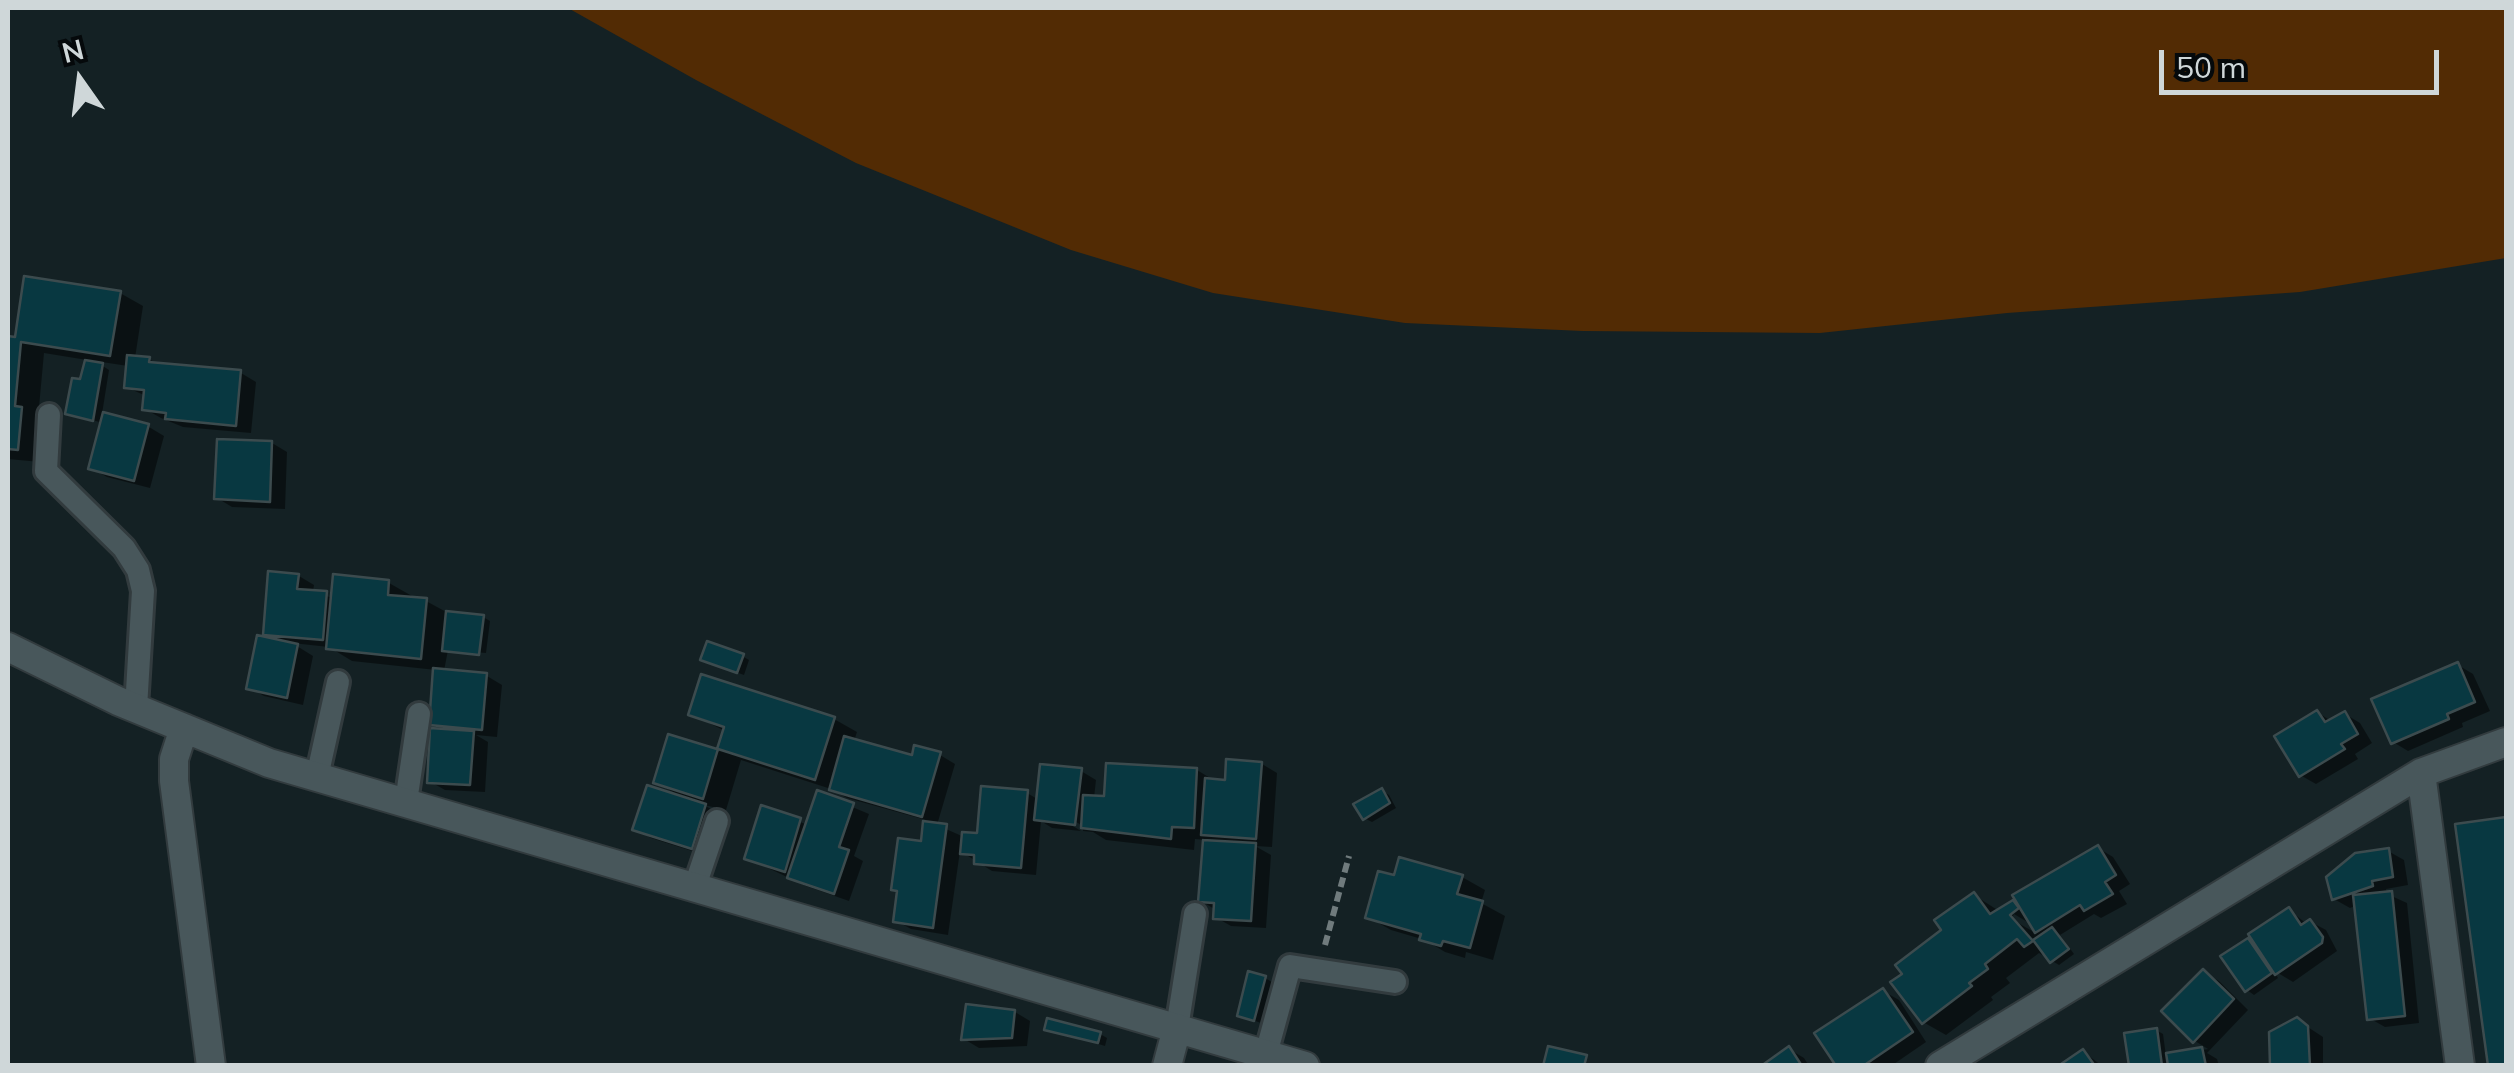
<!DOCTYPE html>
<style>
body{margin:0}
#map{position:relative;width:2514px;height:1073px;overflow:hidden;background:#142124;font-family:Mulish,sans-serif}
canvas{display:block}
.frame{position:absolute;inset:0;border:10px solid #cfd7d9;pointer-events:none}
.north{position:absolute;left:30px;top:30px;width:100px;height:100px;-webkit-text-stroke:8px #05090b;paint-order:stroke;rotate:346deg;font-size:28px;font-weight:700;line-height:40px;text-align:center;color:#cfd7d9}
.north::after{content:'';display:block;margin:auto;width:35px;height:45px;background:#cfd7d9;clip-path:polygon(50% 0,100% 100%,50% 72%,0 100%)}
.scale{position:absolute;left:2159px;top:50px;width:280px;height:45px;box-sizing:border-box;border:5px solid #cfd7d9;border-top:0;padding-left:12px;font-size:30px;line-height:35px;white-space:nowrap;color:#cfd7d9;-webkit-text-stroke:8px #05090b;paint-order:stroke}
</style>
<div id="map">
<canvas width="2514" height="1073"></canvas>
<div class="frame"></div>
<div class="north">N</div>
<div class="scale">50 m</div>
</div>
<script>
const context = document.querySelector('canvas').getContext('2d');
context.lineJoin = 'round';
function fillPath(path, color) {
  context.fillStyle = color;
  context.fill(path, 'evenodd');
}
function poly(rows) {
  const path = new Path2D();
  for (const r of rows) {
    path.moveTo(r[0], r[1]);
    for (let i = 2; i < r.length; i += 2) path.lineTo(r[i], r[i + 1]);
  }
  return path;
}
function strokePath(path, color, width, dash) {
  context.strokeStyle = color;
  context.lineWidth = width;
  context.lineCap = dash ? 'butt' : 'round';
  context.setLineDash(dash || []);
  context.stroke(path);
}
const green = poly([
 [568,8,2506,8,2506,258,2300,292,2007,313,1820,333,1583,331,1405,323,1213,293,1071,250,856,163,696,80]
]);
const shadow = poly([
 [120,293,143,306,135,358,149,359,159,365,241,373,256,382,251,433,183,427,161,418,145,409,146,396,126,387,128,366,95,361,109,370,102,414,149,427,164,436,150,488,107,477,91,468,103,423,67,413,82,382,87,360,44,353,38,418,40,462,8,459,8,339,17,339],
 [272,443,287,452,285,509,232,507,217,498],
 [299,576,314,585,313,592,333,598,389,583,412,596,412,599,426,601,450,614,483,617,490,621,486,653,448,650,444,671,487,676,502,685,497,737,476,735,488,742,485,792,445,790,429,781,444,731,431,724,436,670,352,661,329,647,292,643,313,656,303,705,264,696,249,687,280,642,265,633],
 [742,656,749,660,744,675,710,663],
 [2458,665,2473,674,2490,711,2462,723,2463,727,2408,751,2393,742],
 [2317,712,2331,721,2345,714,2360,723,2372,743,2355,754,2358,759,2316,784,2300,775],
 [691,714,834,719,857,732,854,741,913,758,940,755,955,764,937,825,964,837,979,835,1027,793,1039,800,1081,771,1096,780,1094,798,1107,798,1197,770,1215,781,1228,782,1262,764,1277,773,1272,847,1255,846,1271,855,1266,928,1231,926,1215,917,1216,910,1201,901,1206,840,1195,839,1194,850,1106,840,1093,832,1083,831,1083,826,1066,816,1063,820,1081,831,1052,828,1041,821,1036,875,992,871,960,851,948,935,911,929,895,920,923,844,926,820,847,798,831,789,741,760,726,810,704,805,721,815,708,856,651,838,635,829,680,796,656,782,670,737,719,752,725,731],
 [1382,791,1389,795,1396,808,1372,822,1364,818],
 [819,793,869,814,854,856,863,861,849,901,806,886,747,858,762,808,808,825],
 [2506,819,2506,1066,2491,1066,2458,826],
 [2098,848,2113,857,2130,884,2119,891,2127,904,2101,918,2094,914,2060,935,2074,954,2059,965,2039,953,2006,978,2010,983,1991,997,1993,1000,1946,1035,1923,1022,1945,931,1974,895,1999,911,2013,903,2023,909],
 [2014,914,2034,926,2034,932,2011,919],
 [2388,851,2404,860,2408,885,2386,889,2387,894,2407,903,2419,1023,2385,1027,2369,1018,2357,905,2350,908,2334,899],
 [1462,877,1485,890,1481,903,1505,916,1493,960,1466,952,1465,958,1445,952,1425,940,1391,930,1368,917,1396,878],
 [2289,910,2307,924,2311,922,2326,930,2337,951,2293,982,2273,970,2278,978,2254,995,2247,990,2248,941,2260,948],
 [2203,972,2219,981,2248,1010,2207,1053,2217,1059,2219,1066,2132,1066,2156,1030,2163,1034,2166,1056,2208,1049,2195,1041],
 [1265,978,1272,982,1261,1023,1239,1015],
 [1883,991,1899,1000,1926,1042,1891,1066,1839,1066],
 [1015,1012,1030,1021,1027,1046,979,1048,964,1039],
 [2297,1020,2323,1037,2323,1066,2273,1066],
 [1047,1028,1100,1034,1107,1038,1105,1046],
 [1789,1049,1804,1058,1809,1066,1765,1066],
 [2084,1052,2102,1066,2063,1066]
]);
const building = poly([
 [24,276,121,291,110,356,21,342,15,406,22,407,18,450,8,449,8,336,15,337,24,276],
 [127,355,150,357,149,362,241,370,236,426,165,419,166,413,142,410,144,390,124,388,127,355],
 [85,360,103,363,93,421,65,414,72,378,80,379,85,360],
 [103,412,149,424,134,481,88,469,103,412],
 [217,439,272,441,270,502,214,499,217,439],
 [268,571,299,574,297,589,327,591,323,640,263,635,268,571],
 [333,574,389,580,388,595,427,598,421,659,326,649,333,574],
 [446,611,484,615,479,655,442,651,446,611],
 [257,635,298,644,287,698,246,689,257,635],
 [707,641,744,654,737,673,700,660,707,641],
 [2458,662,2475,702,2447,714,2449,719,2391,744,2371,699,2458,662],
 [433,668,487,673,482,730,429,725,433,668],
 [701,674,835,717,815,780,718,749,703,799,653,783,668,734,717,749,724,727,688,715,701,674],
 [2317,710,2325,722,2345,711,2358,734,2341,744,2345,749,2299,777,2274,736,2317,710],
 [430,728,474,731,470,785,427,783,430,728],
 [844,736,912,755,914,745,941,752,922,817,829,790,844,736],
 [1226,759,1262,762,1256,839,1201,835,1205,778,1225,780,1226,759],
 [1106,763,1197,768,1194,828,1172,827,1171,839,1081,828,1083,795,1104,796,1106,763],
 [1040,764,1082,768,1075,825,1034,820,1040,764],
 [647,785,706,804,692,849,632,830,647,785],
 [981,786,1028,790,1021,868,974,864,974,855,960,854,962,832,977,833,981,786],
 [1382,788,1390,803,1363,820,1353,804,1382,788],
 [817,790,854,803,839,847,849,850,834,894,787,878,817,790],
 [761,805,801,818,785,872,744,859,761,805],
 [2506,817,2506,1066,2488,1066,2455,824,2506,817],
 [923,821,947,824,933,928,893,922,897,891,891,890,898,838,921,841,923,821],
 [1203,840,1256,843,1251,921,1213,919,1214,903,1198,902,1203,840],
 [2098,845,2116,875,2105,882,2113,894,2084,911,2080,905,2035,933,2012,895,2098,845],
 [2389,848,2393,877,2372,881,2373,886,2332,900,2326,877,2355,853,2389,848],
 [1399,857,1463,875,1457,894,1483,901,1470,948,1443,941,1441,946,1419,940,1421,934,1365,918,1378,871,1394,875,1399,857],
 [2392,891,2405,1016,2367,1020,2353,895,2392,891],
 [1974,892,1990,914,2013,900,2019,908,2010,915,2033,941,2024,947,2017,939,1985,964,1988,969,1969,983,1972,986,1922,1024,1890,982,1902,974,1895,965,1941,930,1934,920,1974,892],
 [2289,907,2301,925,2310,919,2323,937,2322,943,2275,975,2248,934,2289,907],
 [2052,927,2069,949,2050,963,2033,940,2052,927],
 [2248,938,2272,973,2245,992,2220,956,2248,938],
 [2203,969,2234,999,2193,1043,2161,1011,2203,969],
 [1248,971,1266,976,1254,1021,1237,1016,1248,971],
 [1883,988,1913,1032,1863,1066,1836,1066,1814,1033,1883,988],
 [966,1004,1015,1010,1012,1038,961,1040,966,1004],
 [2297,1017,2308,1026,2310,1066,2270,1066,2269,1032,2297,1017],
 [1047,1018,1101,1032,1098,1043,1044,1030,1047,1018],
 [2157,1028,2162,1066,2129,1066,2124,1033,2157,1028],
 [1548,1046,1587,1055,1584,1066,1543,1066,1548,1046],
 [1789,1046,1802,1066,1761,1066,1789,1046],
 [2202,1047,2206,1066,2168,1066,2166,1053,2202,1047],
 [2083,1049,2095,1066,2058,1066,2083,1049]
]);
const path = poly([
 [1325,945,1349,856]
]);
const service = poly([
 [49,415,46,471,124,548,138,570,143,591,136,708],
 [317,777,338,682],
 [406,802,419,714],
 [695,886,717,821],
 [1177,1028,1195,914],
 [1266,1054,1290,966,1395,982]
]);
const minor = poly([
 [8,647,118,701,269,763,1305,1066],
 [184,728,174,759,174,781,211,1066],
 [2421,773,2460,1066],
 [1167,1066,1177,1028],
 [1940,1066,2421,773,2506,742]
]);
fillPath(green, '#522b04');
fillPath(shadow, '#0007');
fillPath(building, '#083841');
strokePath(building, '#3c4b4e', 2.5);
strokePath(service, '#323b3e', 28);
strokePath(minor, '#323b3e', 32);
strokePath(path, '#707b7d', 6, [10, 5]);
strokePath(service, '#48575b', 22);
strokePath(minor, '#48575b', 28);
</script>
